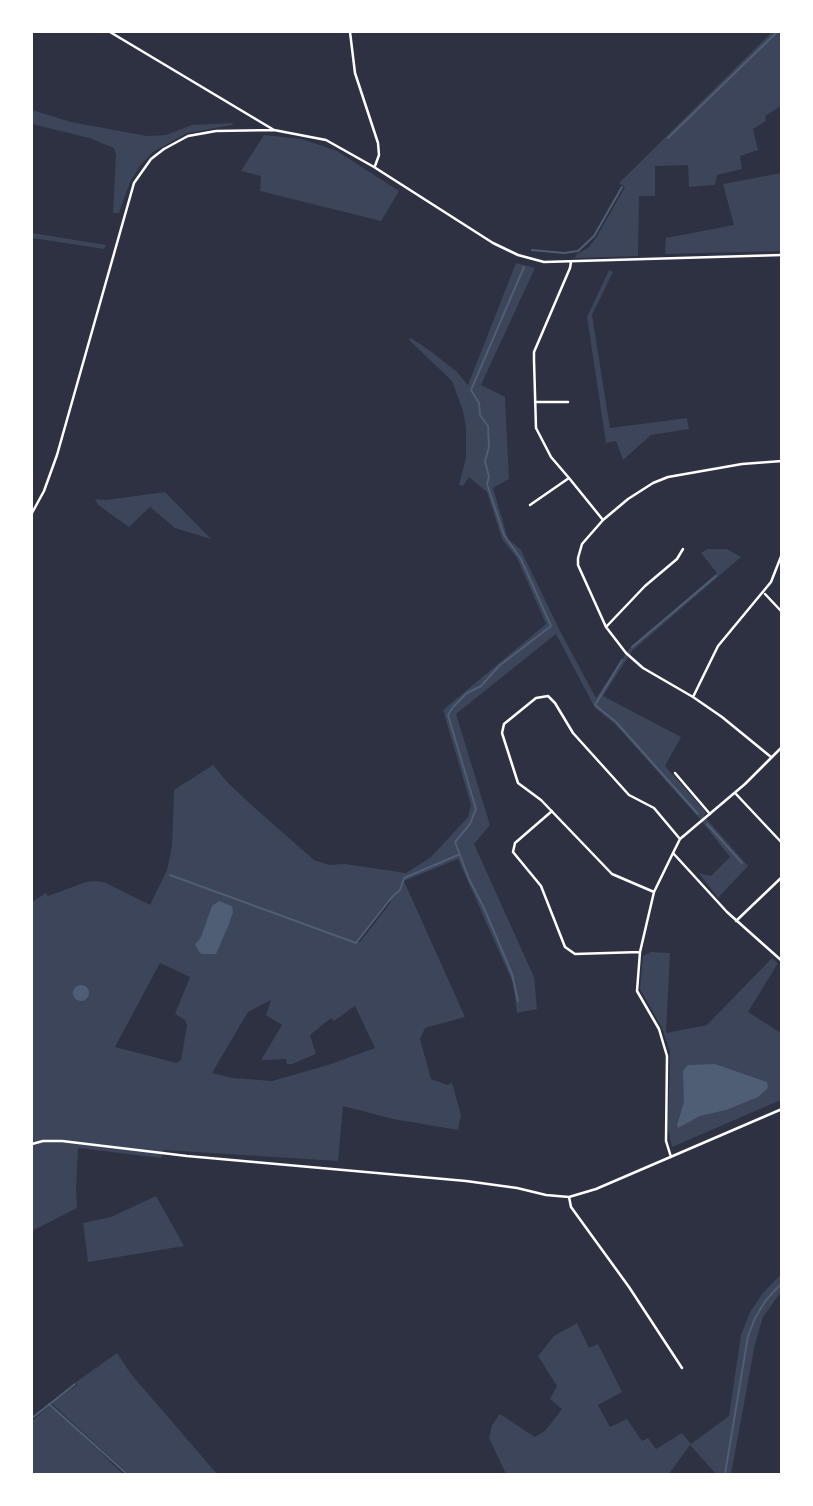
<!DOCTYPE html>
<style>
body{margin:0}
#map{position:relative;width:813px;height:1506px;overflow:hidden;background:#2d3142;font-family:"Open Sans",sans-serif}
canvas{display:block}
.frame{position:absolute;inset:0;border:33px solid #fff;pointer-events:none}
</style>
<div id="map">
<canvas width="813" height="1506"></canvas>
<div class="frame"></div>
</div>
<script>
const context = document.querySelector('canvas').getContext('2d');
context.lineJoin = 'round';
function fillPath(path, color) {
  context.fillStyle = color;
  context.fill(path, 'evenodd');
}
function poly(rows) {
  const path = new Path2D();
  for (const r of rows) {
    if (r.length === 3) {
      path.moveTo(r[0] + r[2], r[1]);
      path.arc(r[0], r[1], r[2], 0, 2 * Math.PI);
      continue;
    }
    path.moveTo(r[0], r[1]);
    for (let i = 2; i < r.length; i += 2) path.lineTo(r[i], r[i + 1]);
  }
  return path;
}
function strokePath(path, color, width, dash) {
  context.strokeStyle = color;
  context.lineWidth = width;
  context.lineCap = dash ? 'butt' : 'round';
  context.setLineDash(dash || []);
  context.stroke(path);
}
const green = poly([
 [772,32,781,32,781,106,765,116,766,121,753,129,758,150,740,156,742,169,717,175,715,185,689,187,688,165,655,166,655,196,639,196,638,256,575,258,577,254,588,248,596,238,625,187,619,183],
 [32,110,71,122,147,136,166,135,192,125,233,123,232,125,187,133,153,152,140,166,130,182,119,213,113,213,116,155,114,148,89,138,32,124],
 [264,135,302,139,337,151,399,191,381,221,260,191,261,176,241,171],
 [781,173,781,251,665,254,666,238,734,225,723,184],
 [32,233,106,245,104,249,32,238],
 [516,263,535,268,481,385,505,397,509,479,493,488,508,539,521,550,560,631,596,698,629,649,717,573,701,553,707,549,727,549,741,557,632,651,603,696,681,737,665,766,706,812,704,816,748,866,718,898,699,873,711,876,730,857,699,818,615,724,595,708,556,634,456,714,490,825,474,844,534,977,537,1009,517,1013,513,983,458,859,404,881,465,1017,425,1028,420,1039,431,1079,448,1085,452,1083,461,1115,458,1130,393,1119,343,1106,338,1161,164,1150,161,1158,78,1148,76,1189,77,1208,32,1231,32,902,46,893,48,896,86,882,96,881,104,882,150,905,167,870,172,846,174,790,213,765,228,783,257,810,314,860,329,865,345,864,406,873,431,857,468,817,471,805,443,710,546,624,517,558,502,539,487,492,469,477,463,486,459,485,466,458,466,428,463,411,452,381,409,340,411,338,429,350,456,371,468,385],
 [389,899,391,902,360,942,357,942],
 [160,963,190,977,175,1014,185,1020,187,1026,181,1060,177,1063,115,1047],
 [271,1000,266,1015,282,1025,261,1060,286,1059,287,1064,292,1064,316,1054,310,1035,331,1018,334,1021,355,1006,375,1048,328,1065,272,1081,233,1078,212,1073,248,1012],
 [609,270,613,272,592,315,610,428,687,418,689,429,651,435,623,460,616,441,606,443,587,317],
 [165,492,211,539,175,528,150,507,129,527,98,505,95,499,106,500],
 [651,952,670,953,666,1033,707,1025,772,958,778,963,748,1012,781,1033,781,1100,672,1147,668,1129,670,1052,662,1028,640,989,643,956],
 [156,1196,184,1246,88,1262,83,1223,111,1217],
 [781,1274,781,1292,763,1317,755,1344,731,1474,716,1474,690,1445,669,1474,506,1474,489,1438,492,1425,500,1414,535,1437,545,1431,562,1409,550,1399,557,1386,538,1356,554,1336,577,1323,589,1348,598,1344,622,1392,598,1405,610,1427,627,1419,642,1441,648,1438,656,1449,682,1433,691,1444,729,1416,741,1335,750,1312,763,1293],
 [117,1353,131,1374,217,1474,129,1474,51,1403,77,1385,76,1382],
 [49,1406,70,1423,123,1474,32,1474,32,1421]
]);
const water = poly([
 [219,901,232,906,233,912,229,924,216,954,201,954,195,945,201,937,212,906],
 [81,993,8],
 [715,1064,767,1082,768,1088,758,1097,726,1110,700,1116,678,1128,677,1125,684,1102,683,1071,688,1065]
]);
const stream = poly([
 [668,138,777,32],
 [532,250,564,253,578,251,594,236,622,187],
 [632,647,716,576],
 [622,660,595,705,616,722,698,814],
 [707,824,742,863],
 [170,875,356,943,392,897,400,890,404,878,458,855],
 [518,1001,512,974,484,908,469,879,455,842,470,824,476,809,448,715,453,707,467,693,481,686,499,666,551,626,521,559,504,535,487,484,489,477,485,461,489,447,488,426,480,415,479,403,471,390,524,267],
 [49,1404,127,1474],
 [32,1418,75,1384],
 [725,1474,748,1336,755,1318,766,1300,782,1283]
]);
const minor = poly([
 [110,32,274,130],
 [350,32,355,73,378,143,379,155,375,166],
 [535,402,568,402],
 [569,478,551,457,536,428,534,360,534,352,570,268,571,262],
 [530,505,569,478,603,520],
 [32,513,44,491,57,455,134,183,151,159,164,149,188,136,216,131,274,130,326,140,374,167,493,243,518,255,544,262,782,255],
 [765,594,782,612],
 [606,627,645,586,677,559,683,549],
 [693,697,718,646,771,582,782,554],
 [782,747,745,784,680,839,673,853,727,912,782,961],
 [771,757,722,717,693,697,643,668,626,653,606,627,578,565,578,558,582,544,603,520,628,499,653,483,668,477,742,464,782,461],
 [675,773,710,814],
 [736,794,782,843],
 [552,811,515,843,513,852,541,886,565,947,575,954,640,952,654,892,673,853],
 [654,892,612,874,541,800,518,783,502,733,504,724,536,698,548,696,555,703,573,733,629,795,654,808,680,839],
 [736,921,782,877],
 [640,952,637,991,659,1029,667,1056,666,1141,671,1157],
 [32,1144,43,1141,62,1141,187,1156,466,1181,517,1188,546,1195,569,1197,596,1189,782,1109],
 [569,1197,571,1207,629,1287,682,1368]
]);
fillPath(green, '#3c4559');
fillPath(water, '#4f5d75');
strokePath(stream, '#4f5d75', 2);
strokePath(minor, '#fff', 2.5);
</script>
